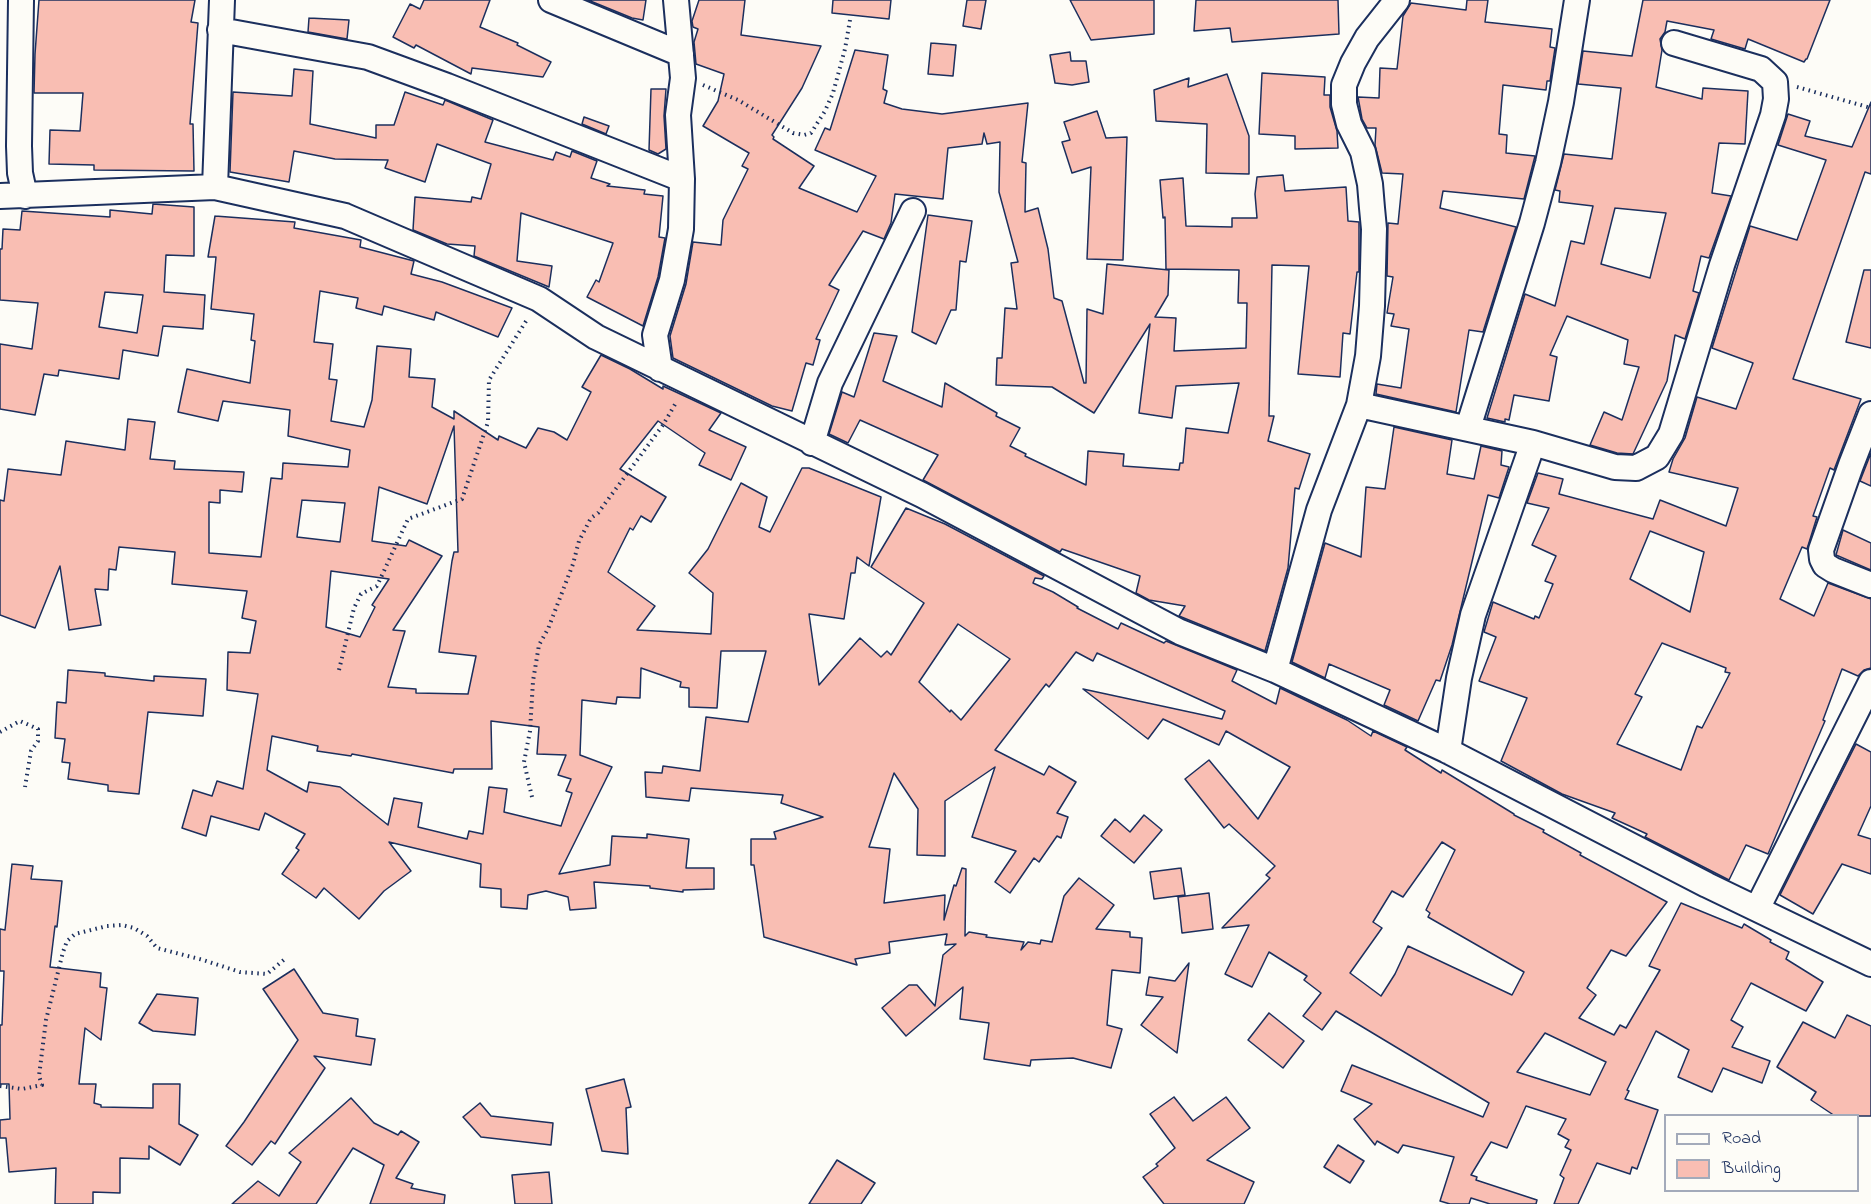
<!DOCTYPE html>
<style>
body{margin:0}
#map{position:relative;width:1871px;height:1204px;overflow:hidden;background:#fdfcf7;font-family:"Indie Flower",sans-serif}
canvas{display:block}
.legend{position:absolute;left:1664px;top:1114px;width:195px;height:78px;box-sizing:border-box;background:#fdfcf7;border:2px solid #a3aaba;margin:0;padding:8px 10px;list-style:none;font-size:18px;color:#1b2f5e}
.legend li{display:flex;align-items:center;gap:12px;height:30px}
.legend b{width:30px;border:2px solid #a3aaba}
</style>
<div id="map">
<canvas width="1871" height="1204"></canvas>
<ul class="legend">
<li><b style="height:8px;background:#fdfcf7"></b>Road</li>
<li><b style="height:16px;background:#f9beb3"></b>Building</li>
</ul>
</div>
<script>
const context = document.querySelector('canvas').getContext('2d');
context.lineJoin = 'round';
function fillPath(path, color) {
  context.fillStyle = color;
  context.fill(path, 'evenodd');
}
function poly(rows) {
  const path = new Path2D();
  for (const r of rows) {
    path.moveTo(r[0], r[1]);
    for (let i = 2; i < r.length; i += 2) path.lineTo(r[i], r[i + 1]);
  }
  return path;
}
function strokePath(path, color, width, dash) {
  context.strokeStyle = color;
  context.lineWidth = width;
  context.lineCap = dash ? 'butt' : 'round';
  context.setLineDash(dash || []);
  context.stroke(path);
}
const building = poly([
 [39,0,195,0,191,22,198,23,190,124,193,124,194,171,94,170,94,165,49,164,50,130,80,131,83,93,34,93,35,54,39,0],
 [424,0,490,0,480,27,518,43,517,45,551,62,543,77,472,68,471,74,416,45,414,48,393,37,410,4,420,9,424,0],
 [588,0,646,0,643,20,632,18,588,0],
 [699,0,745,0,741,35,821,46,802,88,772,135,774,137,773,139,814,166,799,188,857,212,876,176,815,150,825,128,830,130,855,50,888,55,883,89,887,91,884,103,902,109,942,114,1028,103,1022,162,1026,163,1025,212,1038,208,1048,249,1054,298,1062,301,1084,383,1086,383,1087,309,1103,314,1107,264,1169,270,1168,295,1155,317,1176,318,1174,351,1246,348,1247,303,1238,303,1239,270,1166,269,1165,217,1163,218,1160,180,1183,178,1186,226,1232,227,1232,218,1257,218,1255,194,1257,177,1283,175,1285,191,1346,187,1348,221,1359,222,1359,272,1357,272,1350,334,1343,333,1340,377,1298,374,1309,266,1272,265,1269,416,1274,416,1268,441,1310,454,1299,489,1295,488,1288,568,1265,651,1179,616,1185,606,1149,600,1136,593,1140,576,1062,549,1060,552,923,480,938,455,860,420,848,443,829,434,842,392,854,397,874,333,897,336,883,381,942,407,945,383,997,413,996,416,1020,428,1010,446,1026,454,1025,456,1086,485,1088,451,1124,454,1123,466,1179,470,1180,463,1183,463,1186,428,1228,433,1239,383,1176,386,1172,418,1139,413,1150,324,1094,413,1052,387,996,385,997,358,1002,358,1005,308,1017,309,1011,263,1018,262,999,192,1000,142,987,144,984,133,982,144,948,148,943,199,895,194,891,223,884,239,863,231,829,285,839,290,816,339,820,340,813,365,806,363,792,411,772,406,673,358,670,336,686,284,693,242,721,245,723,220,748,169,742,166,749,153,703,126,718,101,724,74,696,64,694,42,698,29,693,27,692,21,699,0],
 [833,0,891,0,889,19,832,13,833,0],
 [967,0,986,0,981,29,963,26,967,0],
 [1070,0,1154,0,1154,34,1091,40,1070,0],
 [1196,0,1338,0,1339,34,1232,42,1230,28,1194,31,1196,0],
 [1467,0,1488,0,1485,22,1552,29,1550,47,1555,48,1550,81,1547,81,1546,90,1503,85,1499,134,1507,135,1506,153,1535,156,1524,199,1443,191,1440,208,1516,227,1483,332,1469,330,1456,412,1376,394,1377,384,1401,388,1409,329,1391,326,1394,314,1387,313,1393,277,1387,276,1388,223,1398,224,1403,174,1382,173,1375,145,1376,128,1367,128,1362,119,1358,97,1379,98,1380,68,1397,69,1403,16,1411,3,1466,10,1467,0],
 [1643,0,1830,0,1807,59,1806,59,1804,62,1748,39,1745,49,1711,39,1714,30,1667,21,1665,32,1660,39,1662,50,1656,87,1702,99,1703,88,1748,91,1745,144,1719,143,1712,193,1731,196,1709,258,1701,256,1693,291,1699,293,1685,339,1675,335,1667,381,1633,454,1617,453,1590,445,1604,412,1622,420,1639,367,1624,364,1628,340,1567,316,1550,355,1557,357,1549,401,1514,395,1509,420,1505,419,1505,422,1487,418,1525,294,1555,306,1571,241,1584,244,1593,206,1559,202,1560,191,1555,190,1564,154,1612,159,1621,88,1578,84,1583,51,1632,56,1643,0],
 [1615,208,1666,213,1650,278,1601,264,1615,208],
 [309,18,349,20,347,39,308,32,309,18],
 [931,43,956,45,953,76,928,74,931,43],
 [1070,52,1071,61,1086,61,1089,82,1072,85,1055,83,1050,55,1070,52],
 [294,69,313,71,310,124,376,138,376,125,394,125,405,92,443,105,445,100,493,120,485,142,553,160,556,152,570,157,572,151,597,161,591,178,610,184,607,186,645,190,644,194,663,196,659,237,665,238,658,277,643,326,587,297,596,280,599,282,613,243,521,213,517,261,552,266,549,287,474,256,475,246,447,244,413,230,415,197,471,202,472,197,481,199,491,164,437,144,425,182,385,168,388,160,335,159,294,151,289,182,230,172,233,92,292,96,294,69],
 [1262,73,1325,77,1324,95,1330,95,1330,107,1337,131,1338,148,1295,149,1295,136,1259,134,1262,73],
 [1227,74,1249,136,1249,174,1206,173,1207,124,1156,121,1154,90,1189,78,1188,87,1227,74],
 [651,89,666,89,664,116,666,149,658,154,649,150,651,89],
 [1871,102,1871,174,1865,172,1793,379,1861,399,1834,470,1830,468,1813,516,1817,517,1807,549,1802,547,1780,599,1814,616,1828,583,1871,599,1871,668,1864,670,1858,676,1842,669,1823,720,1825,721,1768,854,1746,845,1729,880,1645,837,1647,834,1612,818,1615,813,1562,794,1501,761,1527,698,1479,681,1496,637,1484,632,1493,602,1534,619,1535,616,1539,618,1553,584,1545,581,1556,556,1532,545,1549,508,1527,503,1538,473,1563,479,1559,494,1653,519,1660,500,1726,526,1738,488,1669,472,1673,459,1685,438,1697,397,1736,409,1753,363,1712,348,1750,226,1797,240,1826,160,1778,145,1788,114,1810,121,1805,136,1852,147,1871,102],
 [1650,531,1704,552,1690,612,1630,579,1650,531],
 [1662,643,1726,668,1725,672,1730,673,1702,728,1697,726,1681,770,1617,744,1642,697,1635,694,1662,643],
 [1097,111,1106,138,1127,137,1123,260,1087,259,1091,167,1072,173,1062,142,1070,140,1064,122,1097,111],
 [584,117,609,126,606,134,582,124,584,117],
 [153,204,194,207,194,256,166,255,164,292,205,295,203,329,163,326,158,356,123,350,119,379,59,370,58,376,44,374,35,415,0,409,0,344,32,349,38,303,0,300,0,249,2,249,3,229,20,230,22,211,110,217,110,210,152,214,153,204],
 [105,292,143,295,137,333,99,327,105,292],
 [928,215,972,221,966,262,960,261,956,310,951,310,936,344,912,332,928,215],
 [215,216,295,222,294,228,361,240,360,247,414,261,411,274,442,282,512,308,498,337,436,312,434,320,384,306,382,315,356,308,358,298,320,291,314,342,333,344,329,379,337,380,331,421,364,427,372,400,377,346,411,349,409,377,435,379,432,407,454,419,454,411,498,440,499,436,526,448,538,428,554,432,567,440,591,392,582,387,601,355,630,369,663,389,663,386,721,413,709,430,746,447,731,480,699,465,705,453,658,421,620,469,666,497,651,522,641,516,633,530,630,528,608,572,655,606,637,630,711,634,713,593,689,573,708,549,741,483,767,497,759,527,770,532,802,468,809,468,881,497,869,566,857,557,855,573,851,573,844,619,809,614,819,685,860,638,881,657,887,651,891,655,924,603,871,567,906,508,945,524,1044,576,1042,579,1035,578,1033,583,1053,592,1078,607,1077,608,1118,629,1121,623,1164,643,1166,641,1237,670,1232,681,1276,704,1280,688,1347,720,1371,736,1373,731,1407,747,1405,750,1441,773,1442,770,1514,814,1514,815,1544,830,1543,832,1581,853,1580,855,1667,902,1626,956,1611,950,1587,988,1596,995,1579,1018,1614,1035,1620,1025,1626,1028,1660,970,1649,966,1681,903,1742,928,1744,924,1771,940,1770,942,1789,952,1786,959,1823,982,1806,1011,1751,983,1731,1020,1743,1027,1732,1047,1770,1061,1762,1083,1723,1068,1712,1092,1678,1077,1689,1050,1656,1031,1627,1090,1629,1091,1625,1099,1658,1110,1637,1169,1632,1167,1630,1174,1597,1163,1578,1204,1554,1204,1564,1178,1560,1175,1571,1150,1565,1147,1569,1140,1558,1134,1566,1119,1526,1106,1507,1148,1491,1142,1471,1175,1477,1177,1476,1180,1537,1200,1536,1204,1490,1204,1471,1198,1469,1204,1450,1204,1440,1201,1454,1157,1403,1145,1398,1153,1377,1141,1375,1145,1354,1119,1372,1104,1341,1091,1352,1065,1483,1117,1489,1103,1336,1011,1322,1030,1303,1016,1321,993,1304,980,1307,976,1269,952,1252,987,1225,974,1249,925,1222,928,1270,878,1266,875,1275,866,1229,824,1224,828,1185,779,1209,760,1258,819,1290,767,1226,731,1219,745,1163,719,1148,739,1083,689,1222,719,1225,711,1097,653,1093,661,1076,652,1049,687,1046,684,995,750,1044,775,1049,766,1076,782,1057,813,1068,817,1061,838,1057,836,1039,862,1034,858,1010,893,995,882,1016,851,972,837,995,767,945,801,945,856,917,855,918,809,894,773,869,847,890,849,884,903,945,895,944,920,954,885,956,886,962,868,966,869,965,936,969,932,987,935,986,937,1024,942,1021,950,1028,942,1040,944,1041,940,1052,942,1064,896,1079,878,1114,905,1096,929,1130,932,1130,937,1142,938,1140,973,1112,970,1107,1025,1122,1029,1111,1068,1073,1058,1031,1060,1030,1066,984,1059,989,1023,960,1019,963,987,906,1036,882,1008,909,985,917,985,935,1006,943,955,956,944,945,945,947,934,889,942,890,953,855,959,857,965,764,937,754,865,751,865,751,839,776,839,774,832,823,817,781,803,783,795,691,788,689,801,646,797,645,772,662,773,663,766,700,771,706,717,748,722,766,651,721,651,717,708,689,707,689,688,680,687,681,682,641,668,640,698,617,697,616,704,582,700,580,755,612,767,559,874,610,865,612,836,647,838,647,834,689,839,686,868,714,868,714,889,683,890,683,892,650,888,650,886,594,882,596,908,570,910,568,897,546,891,528,895,527,909,501,907,501,889,480,887,481,864,389,842,411,871,384,891,359,919,324,888,316,898,282,874,299,850,296,848,305,834,265,813,259,830,211,816,206,836,182,828,193,790,212,796,217,781,243,789,258,694,227,690,228,652,250,653,256,621,242,618,247,591,172,584,175,552,119,547,116,570,109,569,108,590,95,589,101,625,69,630,60,566,35,628,0,615,0,500,4,501,8,469,61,475,66,441,125,450,128,419,155,422,150,459,175,461,174,469,244,472,242,492,220,490,220,503,209,502,209,553,261,557,271,478,282,479,283,463,348,467,350,450,288,436,290,410,223,401,218,421,178,412,187,369,250,383,255,341,251,340,254,314,211,309,216,257,208,257,215,216],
 [454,426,458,552,454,552,452,561,439,652,476,656,468,694,416,693,416,689,388,687,405,631,393,630,442,556,409,540,406,546,372,541,379,487,427,504,454,426],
 [302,500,345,503,340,542,297,537,302,500],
 [331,571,389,579,372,605,375,607,360,637,326,627,331,571],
 [958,624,1010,659,961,720,951,710,950,712,919,682,958,624],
 [491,721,539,727,537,754,566,755,558,775,571,779,566,791,572,793,561,826,504,812,507,789,489,787,483,834,469,831,467,839,418,827,422,803,394,798,388,825,340,787,309,782,307,792,267,770,272,736,318,746,317,751,351,756,352,754,453,773,454,769,492,769,491,721],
 [1442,842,1455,850,1426,910,1430,913,1428,917,1524,972,1512,995,1408,946,1395,974,1381,996,1350,973,1382,928,1373,922,1392,891,1403,897,1442,842],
 [1545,1033,1606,1062,1590,1095,1517,1072,1545,1033],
 [1864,270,1871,270,1871,348,1846,342,1864,270],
 [1394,427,1452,440,1447,474,1474,479,1481,446,1502,451,1501,465,1509,467,1499,498,1488,495,1452,645,1440,681,1436,680,1418,721,1384,705,1390,690,1329,664,1325,678,1292,662,1325,543,1361,557,1366,487,1385,489,1394,427],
 [1871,453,1871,486,1860,481,1871,453],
 [1843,530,1871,543,1871,570,1836,555,1843,530],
 [68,670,105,673,105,676,154,681,154,676,206,679,203,716,148,712,139,794,108,791,108,785,68,779,70,763,62,762,65,739,55,738,57,702,66,703,68,670],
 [1856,744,1871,752,1871,806,1858,835,1871,839,1871,874,1842,864,1813,914,1780,895,1856,744],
 [1144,815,1162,830,1134,863,1101,836,1115,819,1130,832,1144,815],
 [12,864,33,866,31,879,62,881,57,927,55,926,50,967,101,973,100,987,107,988,101,1040,85,1028,79,1084,96,1084,94,1103,101,1105,101,1107,153,1108,153,1084,180,1084,179,1124,198,1135,180,1165,149,1146,149,1159,120,1158,120,1193,93,1192,93,1204,55,1204,56,1168,9,1172,6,1138,0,1138,0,1120,10,1119,9,1084,0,1084,0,1025,2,1025,4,971,0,971,0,929,5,930,12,864],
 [1181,868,1185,895,1154,899,1150,872,1181,868],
 [1209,893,1213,929,1182,933,1178,897,1209,893],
 [1189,963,1185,992,1177,1053,1141,1025,1163,997,1146,995,1149,977,1175,981,1189,963],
 [294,969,323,1013,358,1019,356,1036,375,1039,371,1065,314,1056,325,1068,275,1144,271,1141,252,1165,226,1146,244,1122,298,1040,263,989,294,969],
 [157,994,198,998,195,1035,153,1031,139,1023,157,994],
 [1269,1013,1304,1041,1283,1068,1248,1040,1269,1013],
 [1847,1015,1871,1026,1871,1116,1835,1116,1811,1100,1816,1092,1777,1067,1803,1022,1835,1038,1847,1015],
 [624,1079,631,1107,626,1108,628,1154,602,1151,586,1089,624,1079],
 [1174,1097,1193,1121,1226,1097,1250,1128,1207,1160,1254,1182,1244,1204,1164,1204,1143,1177,1158,1166,1156,1164,1175,1148,1150,1114,1174,1097],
 [351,1098,374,1123,398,1135,401,1131,419,1142,396,1178,413,1184,411,1188,445,1195,444,1204,370,1204,384,1165,353,1148,316,1204,232,1204,258,1181,279,1196,301,1162,289,1153,351,1098],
 [480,1103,491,1116,553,1123,551,1145,481,1137,463,1117,480,1103],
 [1338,1145,1364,1161,1350,1183,1324,1167,1338,1145],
 [837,1160,875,1183,861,1204,809,1204,837,1160],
 [549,1172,552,1204,515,1204,512,1175,549,1172]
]);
const path = poly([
 [703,85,738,100,793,133,804,135,811,133,825,111,833,93,845,49,850,20],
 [1797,87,1871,108],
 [339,670,354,608,361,594,377,586,408,519,462,499,488,422,489,380,528,318],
 [0,732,20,721,38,729,38,741,31,751,25,787],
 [532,797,524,762,530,731,533,681,539,645,548,629,573,564,579,541,591,518,598,513,663,425,677,401],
 [0,1086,22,1089,42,1085,39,1076,46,1020,63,952,67,941,75,934,107,926,122,925,134,928,147,936,157,948,203,960,240,972,267,974,286,958]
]);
const street = poly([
 [21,0,19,146,20,173,25,196],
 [551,0,681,54],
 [220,30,368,57,447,86,682,179],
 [215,187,222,0],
 [0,196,215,187,345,216,539,299,596,337,922,495,1180,632,1275,670,1448,751,1707,885,1871,964],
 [660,369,655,335,672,280,681,229,682,179,678,115,683,78,676,0],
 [1359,405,1533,443,1615,467,1636,468,1657,457,1671,434,1722,265,1773,115,1776,99,1775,82,1761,69,1674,43],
 [1871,414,1851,465,1821,550,1822,559,1825,565,1833,570,1871,585],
 [1468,428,1532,223,1548,163,1561,102,1577,0],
 [812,443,830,383,913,211],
 [1275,670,1319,510,1359,405,1368,356,1372,306,1374,229,1372,208,1370,184,1363,152,1349,124,1344,104,1344,85,1353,63,1367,38,1397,0],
 [1448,751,1459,678,1473,615,1533,443],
 [1757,909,1871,682]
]);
fillPath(building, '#f9beb3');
strokePath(building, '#1b2f5e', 1.5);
strokePath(street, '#1b2f5e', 28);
strokePath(path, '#1b2f5e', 4, [1.5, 4.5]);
strokePath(street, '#fdfcf7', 24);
</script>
